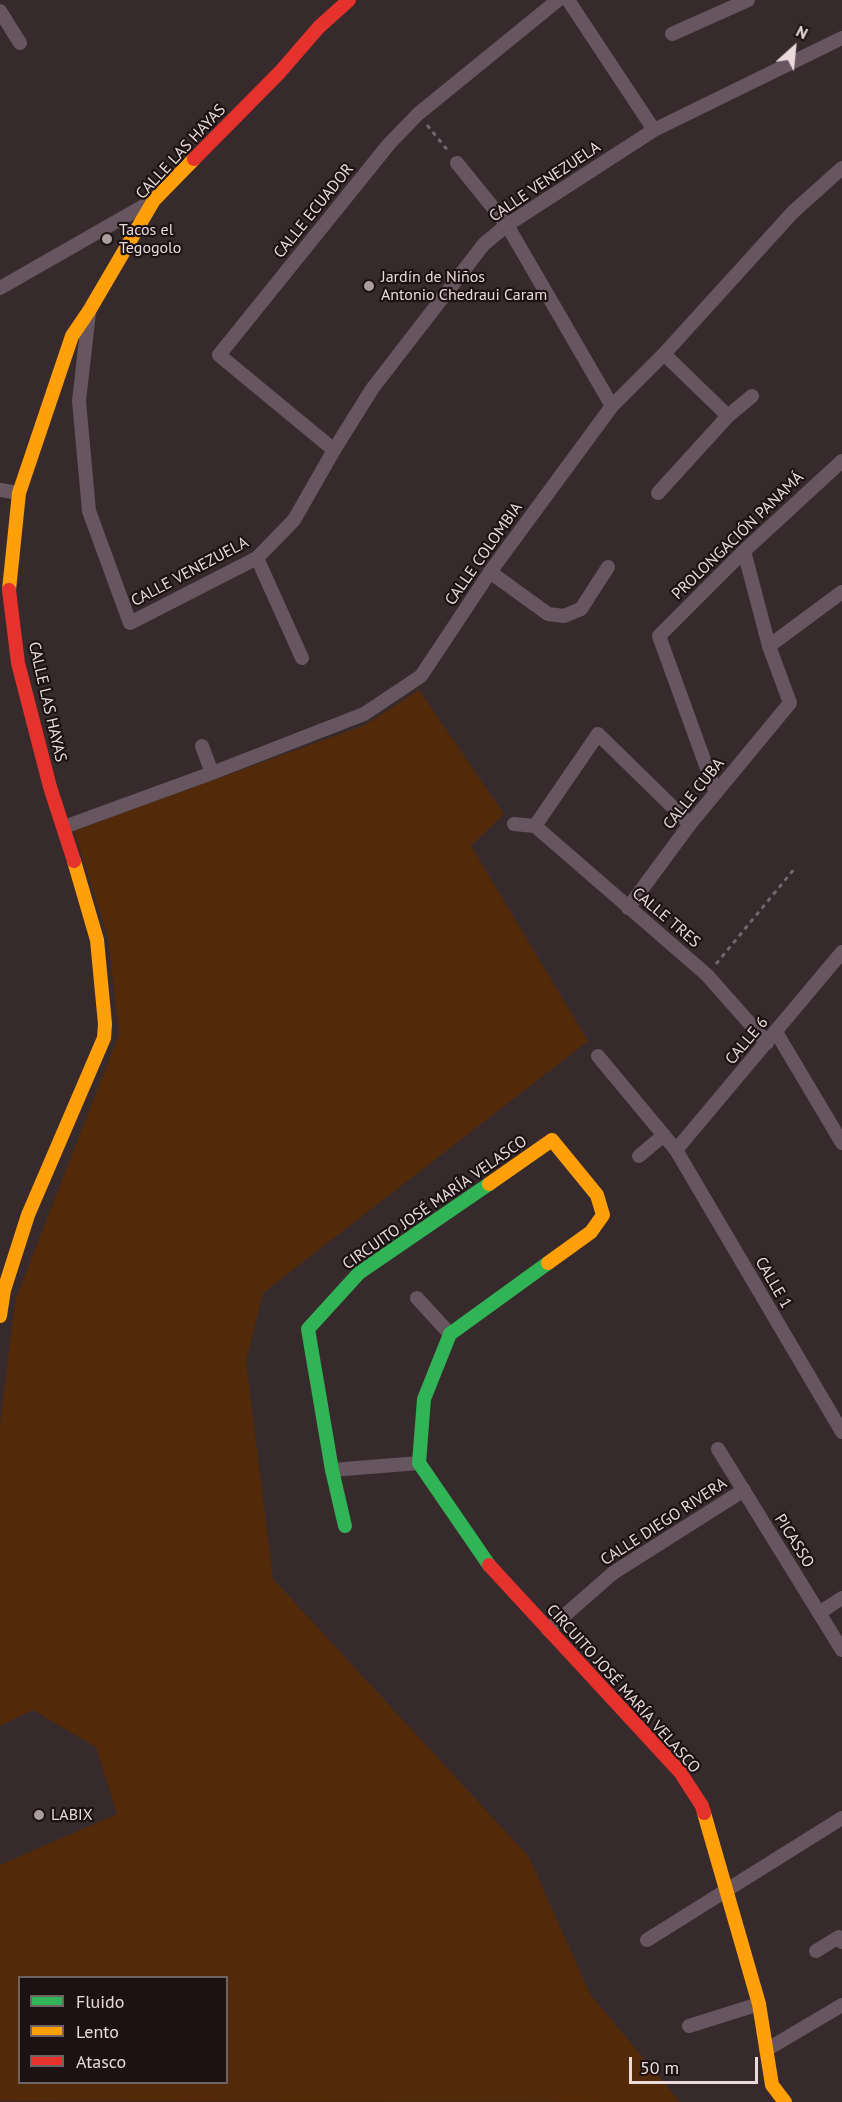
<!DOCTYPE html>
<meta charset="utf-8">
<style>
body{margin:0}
#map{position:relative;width:842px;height:2102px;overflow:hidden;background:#372a2c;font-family:"PT Sans",sans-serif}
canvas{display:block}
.legend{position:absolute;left:18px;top:1976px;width:210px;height:108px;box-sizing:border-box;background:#1c1213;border:2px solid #6e6263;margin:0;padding:8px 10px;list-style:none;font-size:18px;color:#eadadc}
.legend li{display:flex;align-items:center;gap:12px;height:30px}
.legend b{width:30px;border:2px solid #6e6263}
.north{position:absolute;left:764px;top:18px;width:60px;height:60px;-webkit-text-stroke:4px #1c1213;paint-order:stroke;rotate:27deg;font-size:16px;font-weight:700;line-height:24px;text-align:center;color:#eadadc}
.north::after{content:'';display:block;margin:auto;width:21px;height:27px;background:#eadadc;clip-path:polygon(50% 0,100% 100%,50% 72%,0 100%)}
.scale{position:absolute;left:629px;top:2057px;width:129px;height:27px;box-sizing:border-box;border:3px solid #eadadc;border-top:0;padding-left:8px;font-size:18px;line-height:21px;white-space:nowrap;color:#eadadc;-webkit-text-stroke:4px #1c1213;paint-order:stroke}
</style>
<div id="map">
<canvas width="842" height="2102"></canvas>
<ul class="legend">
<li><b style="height:8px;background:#30b455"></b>Fluido</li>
<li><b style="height:8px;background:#ff9f0a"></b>Lento</li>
<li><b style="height:8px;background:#e5322d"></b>Atasco</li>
</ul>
<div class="north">N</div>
<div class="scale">50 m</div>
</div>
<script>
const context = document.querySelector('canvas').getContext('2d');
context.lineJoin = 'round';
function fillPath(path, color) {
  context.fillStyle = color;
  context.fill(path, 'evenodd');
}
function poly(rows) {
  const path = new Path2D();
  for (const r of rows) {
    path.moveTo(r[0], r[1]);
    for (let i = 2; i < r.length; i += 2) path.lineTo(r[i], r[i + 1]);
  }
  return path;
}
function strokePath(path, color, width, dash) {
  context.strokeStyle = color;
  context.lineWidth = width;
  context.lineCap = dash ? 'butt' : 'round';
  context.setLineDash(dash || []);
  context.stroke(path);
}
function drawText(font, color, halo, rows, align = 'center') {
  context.font = font + ' "PT Sans",sans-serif';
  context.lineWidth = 4.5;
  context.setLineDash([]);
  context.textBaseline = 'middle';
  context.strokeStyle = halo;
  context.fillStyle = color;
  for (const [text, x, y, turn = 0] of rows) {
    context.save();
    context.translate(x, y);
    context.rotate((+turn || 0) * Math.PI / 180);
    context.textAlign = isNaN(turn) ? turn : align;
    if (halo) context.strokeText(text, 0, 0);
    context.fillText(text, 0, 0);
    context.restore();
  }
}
const green = poly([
 [419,690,504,814,471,846,588,1041,263,1293,246,1361,273,1579,529,1857,590,1994,680,2102,0,2101,0,1865,117,1814,96,1747,33,1710,0,1726,0,1426,15,1301,119,1034,108,937,74,831,365,725],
 [20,1978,226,1978,226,2082,20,2082]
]);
const path = poly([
 [427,125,449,152],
 [716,964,795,868]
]);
const street = poly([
 [568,0,654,130],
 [0,11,20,43],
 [672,34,748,0],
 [457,163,507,225,612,406],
 [0,288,154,200],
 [89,313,79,401,89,511,130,623,257,558,294,520,334,450,372,389,484,244,507,225,654,130,842,38],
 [664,354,728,416],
 [334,450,219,355,389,144,418,114,558,0],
 [0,490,19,493],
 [658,493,728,416,752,396],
 [257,558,302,658],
 [490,572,548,614,564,616,581,609,608,567],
 [769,646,842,592],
 [202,746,212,773],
 [716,793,659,636,744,551,842,461],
 [514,824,535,826],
 [535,826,707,975,767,1043],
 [535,826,598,734,690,824],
 [64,827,212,773,364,714,421,676,490,572,612,406,664,354,793,212,842,168],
 [628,908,690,824,790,703,769,646,744,551],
 [776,1032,842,1143],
 [598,1056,676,1150,842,1432],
 [676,1150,842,952],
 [639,1156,664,1135],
 [417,1298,450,1334],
 [718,1449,842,1650],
 [332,1470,419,1463],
 [819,1613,842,1598],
 [548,1630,613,1573,744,1490],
 [647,1940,842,1818],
 [816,1951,839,1937,842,1942],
 [689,2026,759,2004],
 [766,2050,842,2005]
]);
const fast = poly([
 [345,1526,332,1470,308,1329,359,1273,489,1184],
 [489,1565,419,1463,424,1399,450,1334,548,1263]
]);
const slow = poly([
 [9,590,19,493,72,336,89,311,154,200,194,159],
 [489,1184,552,1140,597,1195,603,1215,591,1232,548,1263],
 [0,1316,4,1290,28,1215,104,1038,105,1024,97,940,74,861],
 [704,1813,759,2004,772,2085,785,2102]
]);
const jam = poly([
 [194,159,280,72,319,27,349,0],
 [9,590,18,663,50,787,74,861],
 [489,1565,680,1772,702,1806,704,1813]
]);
const markers = [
 [107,239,6,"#ab9c9e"],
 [369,286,6,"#ab9c9e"],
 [39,1815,6,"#ab9c9e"]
];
const streetNames = [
 ["CALLE LAS HAYAS",181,152,-47],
 ["CALLE VENEZUELA",545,182,-34],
 ["CALLE ECUADOR",314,211,-51],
 ["PROLONGACIÓN PANAMÁ",738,536,-44],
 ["CALLE COLOMBIA",484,554,-55],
 ["CALLE VENEZUELA",190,572,-28],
 ["CALLE LAS HAYAS",47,702,77],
 ["CALLE CUBA",694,794,-51],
 ["CALLE TRES",666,918,40],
 ["CALLE 6",747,1041,-50],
 ["CIRCUITO JOSÉ MARÍA VELASCO",435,1203,-35],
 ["CALLE 1",773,1283,60],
 ["CALLE DIEGO RIVERA",664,1522,-33],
 ["PICASSO",794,1541,58],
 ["CIRCUITO JOSÉ MARÍA VELASCO",623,1689,48]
];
const poiNames = [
 ["Tacos el",119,230],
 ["Tegogolo",119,248],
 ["Jardín de Niños",381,277],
 ["Antonio Chedraui Caram",381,295],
 ["LABIX",51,1815]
];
fillPath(green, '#522a09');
strokePath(path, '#73666c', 3, [4.5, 4.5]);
strokePath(street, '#67565f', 14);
strokePath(fast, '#30b455', 14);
strokePath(slow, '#ff9f0a', 14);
strokePath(jam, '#e5322d', 14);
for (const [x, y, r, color] of markers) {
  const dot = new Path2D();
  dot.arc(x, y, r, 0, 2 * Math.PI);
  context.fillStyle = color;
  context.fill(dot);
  strokePath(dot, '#1c1213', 2);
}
drawText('16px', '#eadadc', '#1c1213', streetNames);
drawText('16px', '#eadadc', '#1c1213', poiNames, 'left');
</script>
